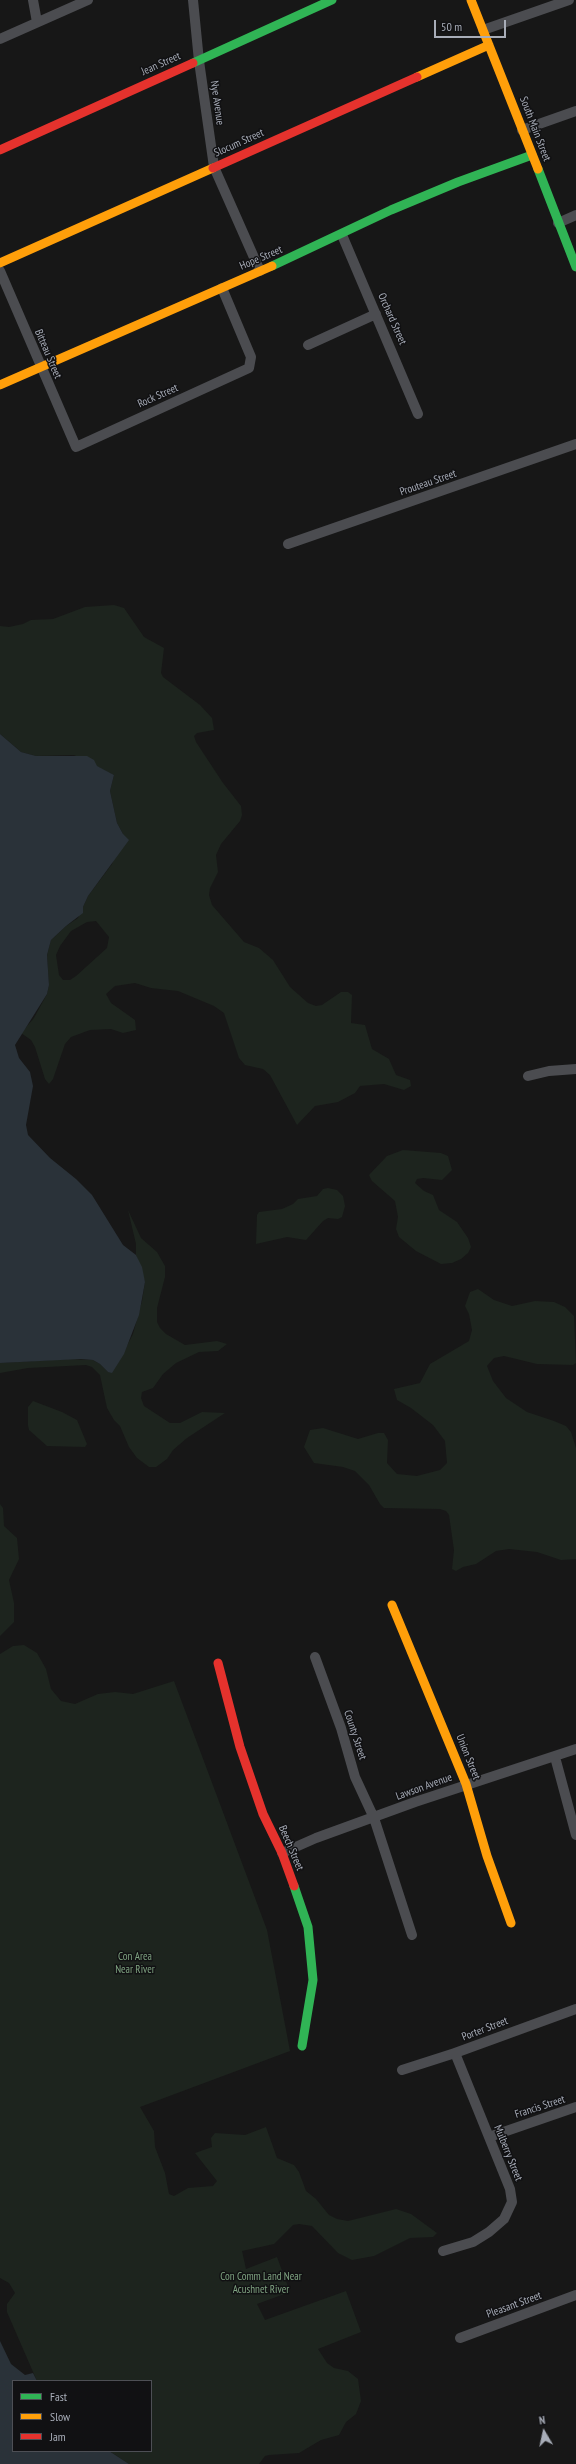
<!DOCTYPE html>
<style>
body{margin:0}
#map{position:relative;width:576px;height:2464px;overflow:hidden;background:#171717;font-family:"PT Sans Narrow",sans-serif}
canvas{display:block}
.legend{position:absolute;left:12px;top:2380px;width:140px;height:72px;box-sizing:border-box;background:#111113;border:1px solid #4d4f55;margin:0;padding:5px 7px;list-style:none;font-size:12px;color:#a8adb8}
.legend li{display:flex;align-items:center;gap:8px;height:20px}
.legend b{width:20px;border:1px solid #4d4f55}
.north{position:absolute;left:524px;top:2412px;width:40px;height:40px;-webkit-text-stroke:3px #111113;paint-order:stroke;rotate:351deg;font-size:11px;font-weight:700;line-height:16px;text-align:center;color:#a8adb8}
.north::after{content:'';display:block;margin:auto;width:14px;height:18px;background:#a8adb8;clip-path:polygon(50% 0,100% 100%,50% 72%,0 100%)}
.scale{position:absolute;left:434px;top:20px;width:72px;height:18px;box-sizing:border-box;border:2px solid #a8adb8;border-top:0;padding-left:5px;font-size:12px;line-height:14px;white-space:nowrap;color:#a8adb8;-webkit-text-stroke:3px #111113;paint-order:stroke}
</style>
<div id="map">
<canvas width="576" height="2464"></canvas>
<ul class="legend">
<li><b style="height:5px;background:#30b455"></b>Fast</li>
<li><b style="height:5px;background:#ff9f0a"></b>Slow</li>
<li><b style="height:5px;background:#e5322d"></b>Jam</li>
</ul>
<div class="north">N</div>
<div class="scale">50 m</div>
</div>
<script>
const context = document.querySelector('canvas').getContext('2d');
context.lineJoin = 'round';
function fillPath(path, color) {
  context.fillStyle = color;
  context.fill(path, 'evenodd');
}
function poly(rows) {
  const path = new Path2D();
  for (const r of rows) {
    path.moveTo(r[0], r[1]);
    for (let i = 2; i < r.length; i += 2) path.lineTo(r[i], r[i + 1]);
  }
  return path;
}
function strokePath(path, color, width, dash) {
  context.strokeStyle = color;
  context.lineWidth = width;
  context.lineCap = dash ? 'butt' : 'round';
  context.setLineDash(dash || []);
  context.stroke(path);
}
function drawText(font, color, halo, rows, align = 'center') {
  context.font = font + ' "PT Sans Narrow",sans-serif';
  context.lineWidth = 3;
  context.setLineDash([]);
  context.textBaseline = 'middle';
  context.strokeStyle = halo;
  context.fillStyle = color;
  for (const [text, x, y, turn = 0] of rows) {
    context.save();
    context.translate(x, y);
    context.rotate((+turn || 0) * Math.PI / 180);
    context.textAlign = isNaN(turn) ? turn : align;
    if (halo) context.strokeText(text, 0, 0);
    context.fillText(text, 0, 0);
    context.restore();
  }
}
const green = poly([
 [114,605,124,608,144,637,164,648,161,673,163,677,200,705,212,718,214,730,197,733,194,736,196,742,223,783,241,806,242,815,240,821,221,844,216,855,218,872,210,888,209,895,212,905,244,942,259,948,273,960,290,987,308,1003,316,1006,322,1005,341,992,348,992,352,995,351,1023,365,1025,372,1049,389,1059,396,1075,410,1080,411,1086,404,1090,384,1084,360,1086,355,1093,338,1102,315,1106,297,1125,270,1075,263,1069,245,1065,239,1058,224,1013,214,1006,178,991,151,988,135,983,115,986,106,994,111,1003,135,1020,136,1030,123,1033,111,1029,90,1030,71,1037,65,1044,53,1079,49,1084,45,1079,35,1047,31,1040,21,1033,34,1018,47,994,49,985,47,955,51,940,66,926,78,918,88,896,112,864,123,834,117,823,110,791,114,775,74,755,36,756,21,752,0,734,0,626,9,627,23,624,31,620,53,619,85,607],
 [96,921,109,937,107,948,76,976,70,980,63,980,59,975,56,955,60,946,71,931,87,922],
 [403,1150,441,1153,448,1156,452,1170,442,1180,423,1178,417,1179,415,1183,424,1191,433,1195,439,1210,457,1222,468,1238,471,1247,468,1253,461,1259,452,1263,441,1264,416,1251,399,1237,396,1229,398,1217,395,1201,372,1181,369,1175,387,1156],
 [328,1188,337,1190,343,1196,345,1206,342,1217,338,1219,328,1218,323,1221,306,1240,287,1237,256,1244,257,1215,259,1212,282,1209,293,1204,298,1199,317,1196,323,1189],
 [128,1210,141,1238,157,1252,165,1266,165,1277,157,1308,157,1322,160,1328,166,1334,185,1345,217,1341,227,1344,218,1351,199,1352,176,1363,163,1374,153,1388,142,1392,141,1398,144,1406,170,1423,180,1423,202,1412,225,1413,187,1438,173,1450,167,1459,156,1467,149,1467,137,1458,129,1447,120,1426,114,1420,107,1408,100,1375,92,1367,86,1365,28,1368,0,1373,0,1363,68,1359,93,1360,100,1364,108,1372,119,1361,133,1334,142,1301,145,1282,136,1255,136,1244],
 [478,1289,494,1300,512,1306,535,1301,554,1302,565,1307,574,1316,576,1363,573,1365,537,1364,504,1356,494,1358,487,1366,493,1381,506,1398,527,1412,554,1421,566,1426,571,1432,576,1448,576,1559,561,1560,537,1552,509,1549,496,1551,476,1564,463,1567,456,1571,452,1569,454,1550,449,1515,446,1511,440,1509,384,1508,380,1504,369,1485,355,1471,343,1467,314,1463,304,1447,310,1430,323,1428,358,1439,378,1433,384,1433,388,1440,387,1463,397,1474,417,1476,440,1470,447,1463,445,1441,433,1425,411,1408,397,1400,394,1389,420,1383,430,1364,469,1341,472,1330,469,1314,465,1306,470,1292],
 [33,1401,62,1412,77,1420,87,1444,85,1447,47,1446,29,1430,28,1425,28,1407],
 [0,1504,3,1508,4,1526,17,1538,19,1559,9,1580,14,1603,14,1622,0,1636],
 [24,1645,37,1653,46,1669,51,1689,61,1701,75,1704,98,1694,115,1692,133,1694,174,1681,267,1930,290,2051,140,2107,154,2131,155,2147,165,2173,169,2194,174,2196,188,2188,213,2186,217,2181,195,2153,212,2147,211,2138,215,2133,245,2135,266,2127,277,2158,294,2165,299,2172,306,2191,316,2199,329,2215,337,2219,348,2221,396,2209,411,2214,437,2233,433,2237,410,2238,374,2256,352,2260,338,2253,312,2226,299,2224,293,2225,274,2244,242,2251,246,2269,277,2257,290,2292,257,2304,265,2320,346,2291,361,2332,318,2349,327,2363,334,2368,348,2371,358,2379,361,2401,356,2414,346,2422,339,2435,321,2440,299,2453,269,2455,265,2456,259,2464,129,2464,109,2451,151,2451,151,2381,37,2381,7,2312,7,2304,15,2293,9,2283,0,2278,0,1654,13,1646]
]);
const water = poly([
 [0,734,21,752,36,756,87,756,94,760,97,766,114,775,110,791,117,823,123,834,129,840,88,896,83,907,83,913,66,926,51,940,47,955,49,985,47,994,15,1045,19,1058,30,1072,33,1086,26,1125,28,1135,50,1158,76,1179,92,1195,123,1245,136,1255,142,1267,145,1282,139,1315,124,1354,112,1373,108,1372,100,1364,93,1360,81,1359,0,1363],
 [0,2341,11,2364,25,2375,33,2373,37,2381,13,2381,13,2451,109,2451,129,2464,0,2464]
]);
const street = poly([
 [33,0,37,22],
 [193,0,199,61,214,167,260,271],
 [483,30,569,0],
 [0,39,88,0],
 [522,130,576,111],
 [558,223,576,215],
 [342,235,418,414],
 [0,271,76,447,249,368,251,357,222,288],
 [308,345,376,314],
 [288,544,576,444],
 [528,1076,549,1071,576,1069],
 [315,1657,341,1728,355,1777,374,1818,412,1935],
 [555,1757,576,1835],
 [282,1853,316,1838,415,1802,576,1749],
 [402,2070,455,2053,576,2009],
 [489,2137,576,2107],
 [443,2251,473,2242,489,2232,504,2219,512,2202,510,2189,455,2053],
 [460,2338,576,2295]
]);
const fast = poly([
 [193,63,332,0],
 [538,169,576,267],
 [272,266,391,210,458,182,532,155],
 [294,1886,308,1927,313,1980,302,2046]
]);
const slow = poly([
 [471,0,538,169],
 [417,77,489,45],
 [0,263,213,168],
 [0,385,272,266],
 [392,1605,466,1784,487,1856,511,1923]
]);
const jam = poly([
 [0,150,193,63],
 [213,168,417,77],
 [218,1663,240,1747,263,1814,282,1853,294,1886]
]);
const streetNames = [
 ["Jean Street",161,64,-24],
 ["Nye Avenue",217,103,82],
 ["South Main Street",535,129,69],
 ["Slocum Street",239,143,-24],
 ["Hope Street",261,258,-23],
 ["Orchard Street",392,319,66],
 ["Bitteau Street",48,354,67],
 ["Rock Street",158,396,-24],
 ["Prouteau Street",428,483,-19],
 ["County Street",355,1735,72],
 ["Union Street",468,1757,68],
 ["Lawson Avenue",424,1787,-20],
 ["Beech Street",291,1848,67],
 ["Porter Street",485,2029,-21],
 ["Francis Street",540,2107,-18],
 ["Mulberry Street",508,2153,68],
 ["Pleasant Street",514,2305,-20]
];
const parkNames = [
 ["Con Area",135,1957],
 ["Near River",135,1970],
 ["Con Comm Land Near",261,2277],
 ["Acushnet River",261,2290]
];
fillPath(green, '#1d241e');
fillPath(water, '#2a3239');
strokePath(street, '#4b4c50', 10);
strokePath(fast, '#30b455', 9);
strokePath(slow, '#ff9f0a', 9);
strokePath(jam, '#e5322d', 9);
drawText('11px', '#a8adb8', '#111113', streetNames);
drawText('11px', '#7fa381', '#111113', parkNames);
</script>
